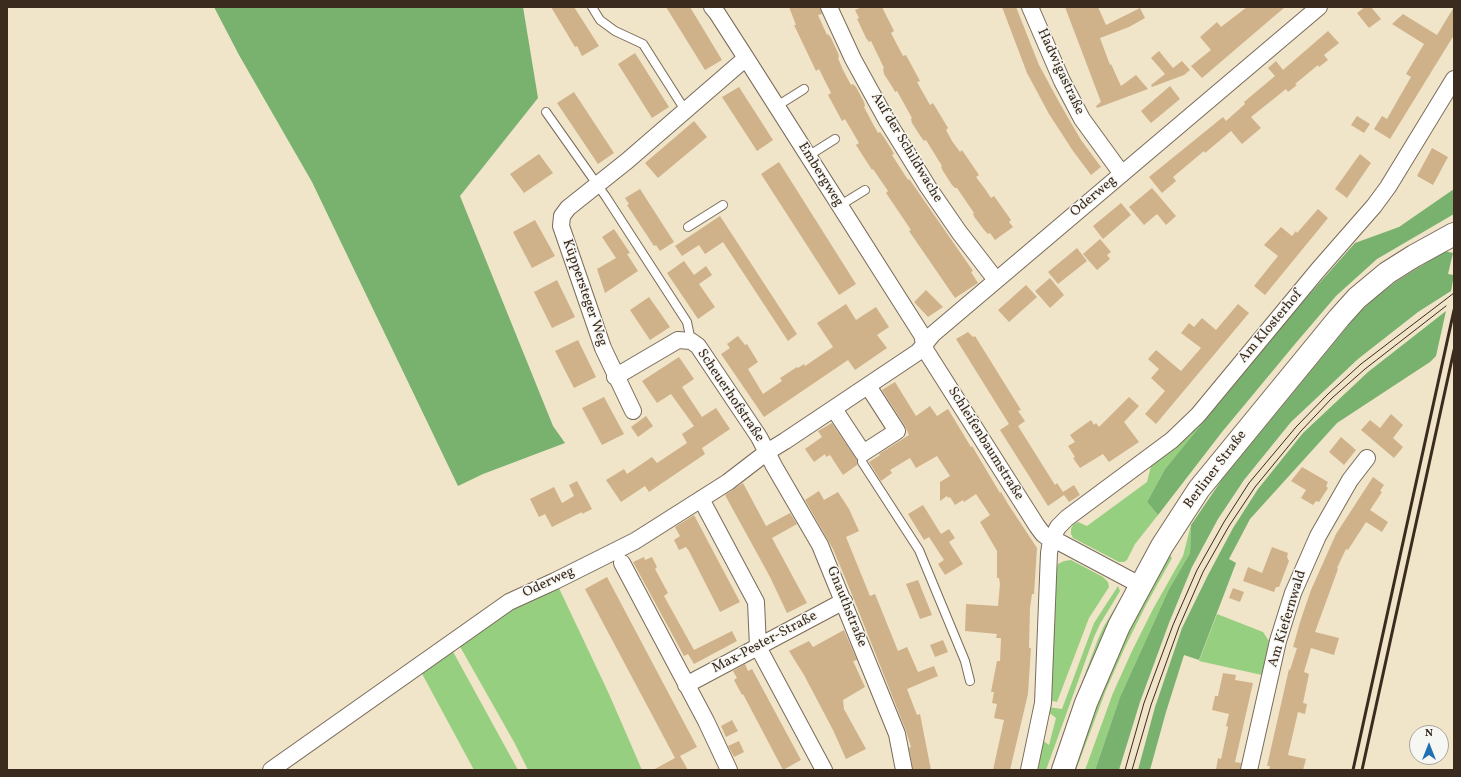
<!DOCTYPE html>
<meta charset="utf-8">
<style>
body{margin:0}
#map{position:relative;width:1461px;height:777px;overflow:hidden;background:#f0e4c9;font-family:Vollkorn,serif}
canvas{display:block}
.frame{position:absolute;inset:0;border:8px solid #3b2a1e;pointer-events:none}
.north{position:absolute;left:1409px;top:725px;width:40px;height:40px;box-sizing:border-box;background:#f6f6f2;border:1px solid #aba49d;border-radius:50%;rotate:0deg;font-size:11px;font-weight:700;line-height:16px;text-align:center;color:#3b2a1e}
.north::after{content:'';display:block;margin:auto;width:14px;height:18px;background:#1f6fb2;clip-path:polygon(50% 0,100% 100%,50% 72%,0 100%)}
</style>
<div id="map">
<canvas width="1461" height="777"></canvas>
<div class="frame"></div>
<div class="north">N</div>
</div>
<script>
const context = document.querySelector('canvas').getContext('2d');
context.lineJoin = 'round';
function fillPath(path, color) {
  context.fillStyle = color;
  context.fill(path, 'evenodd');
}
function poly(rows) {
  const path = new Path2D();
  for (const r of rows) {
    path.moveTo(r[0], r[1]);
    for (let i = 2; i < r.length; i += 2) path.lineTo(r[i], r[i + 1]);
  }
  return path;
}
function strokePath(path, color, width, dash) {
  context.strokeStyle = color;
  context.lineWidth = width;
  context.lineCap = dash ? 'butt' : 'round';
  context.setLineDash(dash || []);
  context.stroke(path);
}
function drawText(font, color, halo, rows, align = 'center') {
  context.font = font + ' Vollkorn,serif';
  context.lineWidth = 3;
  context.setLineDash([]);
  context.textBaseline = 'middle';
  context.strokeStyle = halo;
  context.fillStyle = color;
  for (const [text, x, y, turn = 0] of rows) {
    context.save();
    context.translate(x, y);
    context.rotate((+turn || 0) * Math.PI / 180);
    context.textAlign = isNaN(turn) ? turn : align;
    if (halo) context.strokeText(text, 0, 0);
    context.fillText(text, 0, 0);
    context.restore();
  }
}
const green = poly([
 [1215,409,1165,469,1147,502,1158,515,1135,544,1127,560,1124,562,1119,562,1073,538,1071,534,1071,529,1073,525,1078,522,1087,526,1147,482,1151,466],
 [1191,525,1190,553,1169,589,1120,697,1095,770,1085,770,1113,693,1132,651,1153,609,1183,556],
 [1169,554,1172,558,1146,605,1125,647,1106,690,1076,770,1071,770,1120,645],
 [1071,560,1103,577,1108,582,1109,587,1089,618,1057,702,1049,700,1056,572,1058,564,1064,561],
 [558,586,609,694,642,770,528,770,514,742,458,643,482,625],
 [1118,586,1120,591,1100,624,1094,637,1046,770,1039,770,1038,766,1041,739,1049,745,1056,718,1047,711,1048,707,1062,709,1094,623],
 [1121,598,1103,639,1056,770,1051,770,1067,722,1098,639,1104,626],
 [1217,614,1263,632,1269,641,1262,675,1199,661],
 [451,648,518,770,474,770,420,670]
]);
const forest = poly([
 [214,7,523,7,538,98,460,196,553,426,565,443,483,474,458,486,312,182,239,55],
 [1454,189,1454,214,1377,259,1336,296,1295,344,1222,432,1158,515,1147,502,1165,469,1298,307,1355,243,1399,227],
 [1445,251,1453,253,1448,274,1454,275,1451,291,1418,312,1358,359,1291,422,1244,480,1218,519,1192,567,1169,623,1140,702,1119,770,1095,770,1120,697,1169,589,1190,553,1191,525,1223,478,1356,316,1374,298,1394,283],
 [1446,311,1436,356,1430,362,1337,423,1250,519,1229,559,1236,563,1199,660,1184,655,1166,712,1150,770,1138,770,1155,707,1182,628,1208,575,1233,528,1258,489,1303,433,1368,372]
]);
const building = poly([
 [551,7,574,7,599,46,582,56,577,46,575,47],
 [666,7,690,7,722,60,705,70],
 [789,7,820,7,822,14,818,15,827,35,828,34,831,38,838,53,839,57,838,58,843,70,851,85,853,84,856,87,864,102,865,106,864,107,873,124,878,133,880,132,883,136,892,150,894,154,892,155,908,180,909,179,912,183,973,271,971,272,978,283,955,298,909,231,911,230,886,193,888,191,873,169,872,170,856,145,859,143,845,119,842,121,828,95,831,93,819,69,816,71,794,25,796,25],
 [862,7,882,7,894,31,891,33,903,56,906,55,920,81,917,82,930,105,933,103,948,128,946,130,952,141,960,152,962,150,979,175,976,177,985,189,991,198,994,196,1011,220,1009,222,1013,227,995,240,990,233,988,234,985,231,975,218,973,214,974,213,957,188,955,188,952,185,943,171,941,167,942,166,926,140,924,141,921,137,912,123,911,119,912,118,897,91,895,92,893,88,884,74,883,69,884,68,871,41,869,42,866,38,859,23,857,19,859,18,855,10],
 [1002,7,1016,7,1039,65,1059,102,1081,140,1101,167,1091,175,1073,151,1049,114,1027,73],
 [1065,7,1098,7,1106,25,1140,8,1145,18,1129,27,1100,38,1110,65,1111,64,1121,86,1136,75,1148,89,1097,108,1096,106,1101,102],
 [1247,7,1285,7,1202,78,1191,66,1211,50,1200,37,1217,22,1221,27],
 [1365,7,1371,7,1381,19,1369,28,1357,13],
 [1454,7,1454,35,1390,139,1374,129,1382,116,1387,119,1396,103,1411,77,1406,74,1424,44,1392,24,1403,14,1437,35],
 [1328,31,1339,43,1324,55,1328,60,1319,67,1318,65,1295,84,1297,85,1288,92,1286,89,1251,117,1261,128,1242,144,1231,131,1205,153,1204,151,1173,177,1176,181,1162,193,1149,177,1223,117,1226,121,1245,104,1244,102,1275,76,1268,68,1276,61,1283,70],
 [1159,51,1173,68,1182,61,1190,70,1184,75,1152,87,1151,85,1165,74,1151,58],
 [635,53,669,107,652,118,618,64],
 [1170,86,1180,99,1151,123,1141,111],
 [739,87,773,140,757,151,722,97],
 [574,92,614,153,598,164,557,103],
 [1357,116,1370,124,1364,133,1351,125],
 [694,121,707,137,658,178,645,163],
 [1432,148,1448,157,1433,185,1417,176],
 [539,154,553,173,524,193,510,174],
 [1360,154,1371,163,1347,198,1335,189],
 [779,162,856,284,839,295,761,174],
 [1152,188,1176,216,1166,225,1157,214,1144,225,1129,207],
 [640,189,674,242,660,251,656,245,654,246,627,205,629,204,625,198],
 [1121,203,1131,215,1103,239,1093,226],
 [1318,209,1328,218,1265,295,1254,286,1278,256,1264,245,1281,227,1292,236,1296,231,1297,233],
 [720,216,797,334,788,341,723,242,705,254,699,245,682,256,675,246],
 [535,220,555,256,532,268,513,232],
 [614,229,630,253,627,254,638,271,605,293,597,269,616,258,602,237],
 [1100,239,1111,252,1107,255,1110,259,1097,270,1083,254],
 [1077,248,1087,261,1058,284,1048,272],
 [684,261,694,275,706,266,712,275,699,284,715,307,698,319,667,273],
 [1050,278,1064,295,1050,308,1035,291],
 [557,280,575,317,552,328,534,292],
 [1026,285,1037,297,1009,322,998,310],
 [926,290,943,307,928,317,914,302],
 [649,297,670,327,650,340,630,310],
 [846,304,856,320,876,307,889,327,877,335,887,348,855,370,848,360,764,417,721,354,730,348,727,344,738,336,745,345,747,344,758,362,748,369,763,394,782,381,780,378,797,367,798,368,804,364,805,366,833,347,817,323],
 [1238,304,1249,313,1156,424,1145,414,1165,391,1151,378,1159,369,1148,359,1156,350,1181,371,1201,348,1181,333,1189,323,1194,327,1202,318,1216,330],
 [968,332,973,337,975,336,1021,410,1018,411,1025,421,1018,426,1055,485,1057,483,1063,492,1074,485,1080,495,1069,502,1064,495,1048,506,1000,430,1009,424,956,339],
 [578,340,596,377,574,388,555,351],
 [679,357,694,379,682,387,702,417,716,408,730,429,702,448,705,454,649,492,645,486,621,502,606,480,624,469,627,474,652,457,657,463,687,443,682,434,694,426,671,394,657,403,642,381],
 [895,382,916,416,930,406,937,416,948,409,971,447,972,446,1000,493,1001,492,1008,504,1037,548,1034,594,1032,594,1030,608,1029,648,1031,648,1028,694,1010,770,993,770,1004,720,994,718,997,704,992,703,994,692,991,692,997,661,1000,661,1001,638,996,638,997,634,965,631,966,604,998,606,1000,584,999,578,997,578,997,551,980,522,990,515,976,494,964,502,963,500,955,505,950,497,948,498,947,496,940,501,940,482,950,476,937,456,916,468,910,458,890,470,892,473,881,481,869,462,880,455,879,454,909,435,905,426,882,390],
 [604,397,624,434,602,445,582,408],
 [1129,397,1139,406,1124,422,1139,442,1109,462,1103,454,1080,468,1073,458,1075,457,1068,446,1075,442,1070,435,1091,420,1094,425,1096,423,1099,427],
 [1391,414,1403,425,1393,438,1403,447,1394,458,1361,430,1370,420,1380,428],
 [646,416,653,426,638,437,631,427],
 [832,423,857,460,857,465,843,475,830,455,826,457,825,454,814,462,805,449,822,437,818,431],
 [1341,437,1356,450,1344,465,1329,452],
 [1302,467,1328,482,1326,486,1328,488,1319,502,1316,501,1313,505,1301,498,1306,490,1291,481],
 [1373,477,1384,485,1380,491,1382,492,1370,510,1388,522,1382,532,1366,522,1348,550,1346,549,1337,568,1338,569,1315,632,1339,638,1334,655,1311,648,1304,672,1309,674,1303,703,1307,704,1305,714,1298,712,1288,755,1306,759,1303,770,1269,770,1270,766,1267,766,1289,669,1290,670,1297,648,1293,647,1301,619,1311,590,1336,534],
 [577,481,592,509,582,514,582,512,552,527,545,514,539,517,530,499,554,487,562,503,574,496,569,485],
 [743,483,766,526,790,513,797,524,772,538,807,603,787,613,770,577,725,495],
 [819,491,824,500,838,492,849,509,859,531,846,537,870,596,875,594,898,651,907,647,918,672,934,666,938,676,907,689,917,715,920,714,931,770,913,770,909,748,911,747,906,731,853,597,833,549,805,500],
 [923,505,941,534,949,529,955,538,949,542,963,564,945,575,938,564,944,560,929,537,924,540,908,514],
 [694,515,740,602,720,612,689,551,686,547,679,550,674,540,680,536,675,527],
 [1272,547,1288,553,1287,557,1289,561,1279,587,1276,587,1274,592,1243,581,1248,567,1262,573],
 [644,557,645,560,652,557,657,567,655,569,668,593,664,596,694,650,732,631,737,641,694,664,688,654,684,656,633,562],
 [607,577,697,747,680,756,688,770,653,770,675,758,585,589],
 [918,580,932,615,920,619,906,584],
 [1233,588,1244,592,1240,602,1229,598],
 [844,630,857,660,853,661,865,687,843,700,844,709,866,749,846,759,833,730,804,675,789,651,809,641,813,647],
 [943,640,948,652,935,657,930,645],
 [745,664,748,671,752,669,801,760,783,770,743,694,742,695,734,680,737,678,733,671],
 [1223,673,1236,675,1235,680,1253,683,1235,762,1241,763,1240,770,1216,770,1218,758,1221,759,1228,727,1226,726,1229,714,1212,710,1215,696,1218,696],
 [732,720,738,731,726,737,721,726],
 [739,741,744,752,734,757,728,746]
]);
const service = poly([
 [592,7,600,20,615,31,643,44,685,110],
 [777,106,804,89],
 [546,112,606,197,687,322,691,341],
 [808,156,835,139],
 [839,206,865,190],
 [688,227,723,205],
 [863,453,862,462,919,550,965,661,970,681]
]);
const minor = poly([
 [712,7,717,13,746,58,922,335,926,351,1037,526,1043,534,1051,540,1061,543,1140,585],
 [829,7,853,59,886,119,928,187,959,232,996,280],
 [1030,7,1062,81,1082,119,1122,174],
 [615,377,678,340,691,341,698,346,759,437,774,466,820,545,897,734,904,770],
 [834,409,863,453,897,431,868,386],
 [633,411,603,348,561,226,562,216,568,208,627,161,746,58],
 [701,499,756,602,758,647,824,770],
 [622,563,706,721,729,770],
 [686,685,844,601],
 [271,770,509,602,555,581,635,541,728,482,767,452,785,441,918,352,933,334,1319,7],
 [1029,770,1043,703,1049,553,1051,540,1058,527,1067,518,1172,440,1198,415,1318,270,1374,206,1388,187,1454,79],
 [1249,770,1278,641,1293,593,1318,536,1350,480,1367,458]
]);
const secondary = poly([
 [1063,770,1086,703,1119,626,1162,546,1199,489,1339,318,1357,298,1387,273,1414,256,1454,234]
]);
const tram = poly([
 [1125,770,1144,703,1173,625,1197,570,1224,522,1249,483,1296,427,1328,394,1361,364,1454,293],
 [1132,770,1151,705,1179,627,1203,572,1229,526,1255,487,1301,431,1332,398,1365,369,1446,306]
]);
const rail = poly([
 [1353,770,1454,310],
 [1362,770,1454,350]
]);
const streetNames = [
 ["Hadwigastraße",1060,72,65],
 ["Auf der Schildwache",906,148,59],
 ["Embergweg",820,175,58],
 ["Oderweg",1094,197,-40],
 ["Küppersteger Weg",584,293,71],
 ["Am Klosterhof",1271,327,-50],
 ["Scheuerhofstraße",730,396,56],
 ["Schleifenbaumstraße",985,444,58],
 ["Berliner Straße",1216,470,-53],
 ["Oderweg",549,583,-25],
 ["Gnauthstraße",846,607,68],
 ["Am Kiefernwald",1288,619,-73],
 ["Max-Pester-Straße",765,643,-28]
];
fillPath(green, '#97cf81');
fillPath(forest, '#79b26f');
fillPath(building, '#d0b28a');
strokePath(service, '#7a6b5a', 10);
strokePath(minor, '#7a6b5a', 18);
strokePath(secondary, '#7a6b5a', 24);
strokePath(service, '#fff', 8);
strokePath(minor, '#fff', 16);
strokePath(secondary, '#fff', 22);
strokePath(tram, '#3b2a1e', 1);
strokePath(rail, '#3b2a1e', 3);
drawText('14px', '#3b2a1e', '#f6f6f2', streetNames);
</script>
